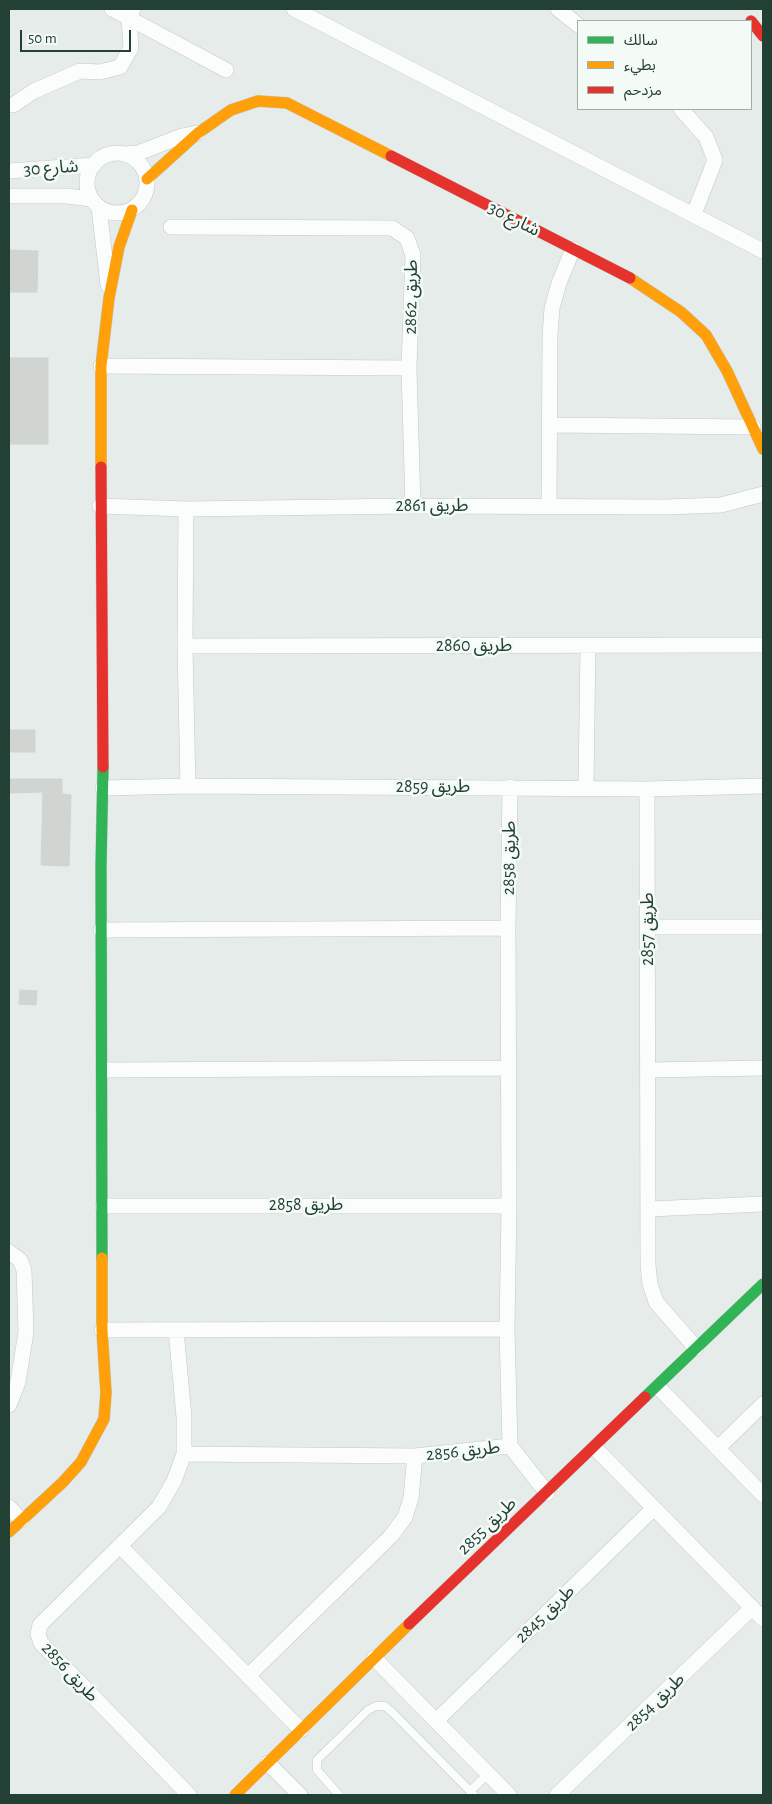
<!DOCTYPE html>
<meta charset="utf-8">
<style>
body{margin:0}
#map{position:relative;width:772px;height:1804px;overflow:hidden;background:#e6ece9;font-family:"Alegreya Sans","Noto Sans Arabic",sans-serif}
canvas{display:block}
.frame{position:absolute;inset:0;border:10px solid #224034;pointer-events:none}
.legend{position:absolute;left:577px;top:20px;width:175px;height:90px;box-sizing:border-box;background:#f4faf6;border:1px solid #a0b0a8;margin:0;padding:6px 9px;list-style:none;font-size:15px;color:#224034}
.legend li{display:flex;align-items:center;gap:10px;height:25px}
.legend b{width:25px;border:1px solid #a0b0a8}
.scale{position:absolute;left:20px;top:30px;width:111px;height:22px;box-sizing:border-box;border:2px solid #224034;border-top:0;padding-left:6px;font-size:15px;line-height:18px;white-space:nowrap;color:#224034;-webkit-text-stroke:4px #f4faf6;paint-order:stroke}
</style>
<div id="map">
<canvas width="772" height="1804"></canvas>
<div class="frame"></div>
<ul class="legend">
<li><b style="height:6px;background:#30b455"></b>سالك</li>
<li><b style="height:6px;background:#ff9f0a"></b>بطيء</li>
<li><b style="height:6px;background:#e5322d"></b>مزدحم</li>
</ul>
<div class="scale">50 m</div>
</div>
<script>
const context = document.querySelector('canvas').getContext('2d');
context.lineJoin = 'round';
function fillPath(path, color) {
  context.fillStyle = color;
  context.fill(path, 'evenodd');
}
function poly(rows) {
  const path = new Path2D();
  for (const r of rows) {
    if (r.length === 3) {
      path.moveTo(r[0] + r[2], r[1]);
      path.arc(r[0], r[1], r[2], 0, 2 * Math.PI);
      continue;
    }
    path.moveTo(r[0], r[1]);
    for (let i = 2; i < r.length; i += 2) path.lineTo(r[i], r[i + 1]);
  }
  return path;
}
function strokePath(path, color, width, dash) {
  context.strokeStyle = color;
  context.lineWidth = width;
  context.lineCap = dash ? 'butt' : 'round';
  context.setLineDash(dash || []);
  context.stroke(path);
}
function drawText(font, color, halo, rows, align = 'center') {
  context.font = font + ' "Alegreya Sans","Noto Sans Arabic",sans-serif';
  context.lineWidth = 5;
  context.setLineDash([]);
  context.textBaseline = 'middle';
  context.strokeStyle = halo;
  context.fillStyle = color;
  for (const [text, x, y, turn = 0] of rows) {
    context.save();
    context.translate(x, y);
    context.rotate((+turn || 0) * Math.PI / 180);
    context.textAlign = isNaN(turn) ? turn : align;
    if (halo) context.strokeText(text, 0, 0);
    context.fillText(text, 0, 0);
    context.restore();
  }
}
const building = poly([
 [9,250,38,251,37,292,9,292,9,250],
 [9,358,48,358,48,444,9,444,9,358],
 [9,730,35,730,35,752,9,752,9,730],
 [9,779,62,779,62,794,71,795,69,866,41,865,43,792,9,793,9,779],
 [20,990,37,991,36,1005,19,1004,20,990]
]);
const lane = poly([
 [470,1791,488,1774],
 [339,1795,317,1770,317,1760,368,1710,376,1706,385,1706,392,1712,474,1795]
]);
const street = poly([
 [112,9,226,70],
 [294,9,763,251],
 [558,9,578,25],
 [13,105,34,91,80,71,100,72,120,67,131,48,129,18,133,9],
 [681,109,706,137,715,160,694,214],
 [117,183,30],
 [125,154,138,153,182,136,197,133],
 [9,171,94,165],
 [9,196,67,196,91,199],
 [99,207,108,285],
 [171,227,392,228,407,238,413,255,409,368,413,506],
 [101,366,409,368],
 [550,425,753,427],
 [100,506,186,509,413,506,666,507,721,505,763,494],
 [549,507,550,335,552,308,559,283,573,249],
 [186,509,185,646,188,786],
 [185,646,763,645],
 [510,787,508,928,509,1206,507,1329,510,1446,547,1493],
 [586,787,588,646],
 [103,788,188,786,647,789,763,786],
 [647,789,648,1265,650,1284,656,1302,696,1348],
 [648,927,763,927],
 [101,930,508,928],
 [103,1070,509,1068],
 [649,1070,763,1068],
 [103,1206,509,1206],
 [649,1209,763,1204],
 [9,1252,20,1260,24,1270,26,1332,18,1382,9,1405],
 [102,1330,507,1329],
 [176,1330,184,1417,184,1454,174,1481,159,1507,40,1625,38,1634,41,1643,189,1795],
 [658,1387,763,1495],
 [595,1448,763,1619],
 [718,1448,763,1404],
 [184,1454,415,1456,510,1446],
 [9,1507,21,1520],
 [120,1546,301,1730],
 [374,1658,509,1795],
 [248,1676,391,1536,405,1517,411,1498,415,1456],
 [436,1721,654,1508],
 [268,1763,300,1795],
 [557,1795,752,1608]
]);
const fast = poly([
 [102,1258,101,866,103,767],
 [645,1397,763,1284]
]);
const slow = poly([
 [147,179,198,133,231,110,258,101,287,103,391,156],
 [630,278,681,312,706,335,727,371,763,449],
 [101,467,101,366,109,298,119,247,132,210],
 [9,1532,63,1482,81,1462,104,1419,106,1393,102,1330,102,1258],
 [235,1795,409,1624]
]);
const jam = poly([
 [751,21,763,36],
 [391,156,630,278],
 [101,467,103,767],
 [409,1624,645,1397]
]);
const streetNames = [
 ["شارع 30",51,168,-4],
 ["شارع 30",514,219,27],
 ["طريق 2862",411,297,-89],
 ["طريق 2861",432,506],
 ["طريق 2860",474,646],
 ["طريق 2859",433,787],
 ["طريق 2858",509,858,-89],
 ["طريق 2857",648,929,-90],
 ["طريق 2858",306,1205],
 ["طريق 2856",463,1451,-6],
 ["طريق 2855",487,1526,-44],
 ["طريق 2845",545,1614,-44],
 ["طريق 2856",70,1672,47],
 ["طريق 2854",655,1702,-44]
];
fillPath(building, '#d0d5d2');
strokePath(building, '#cfd4d1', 1);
strokePath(lane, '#c3c9c6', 9);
strokePath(street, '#c3c9c6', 16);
strokePath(fast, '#c2c9c6', 12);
strokePath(slow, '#c2c9c6', 12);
strokePath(jam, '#c2c9c6', 12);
strokePath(lane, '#fbfcfc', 8);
strokePath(street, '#fbfcfc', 15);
strokePath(fast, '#30b455', 11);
strokePath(slow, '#ff9f0a', 11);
strokePath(jam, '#e5322d', 11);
drawText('18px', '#224034', '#f4faf6', streetNames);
</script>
